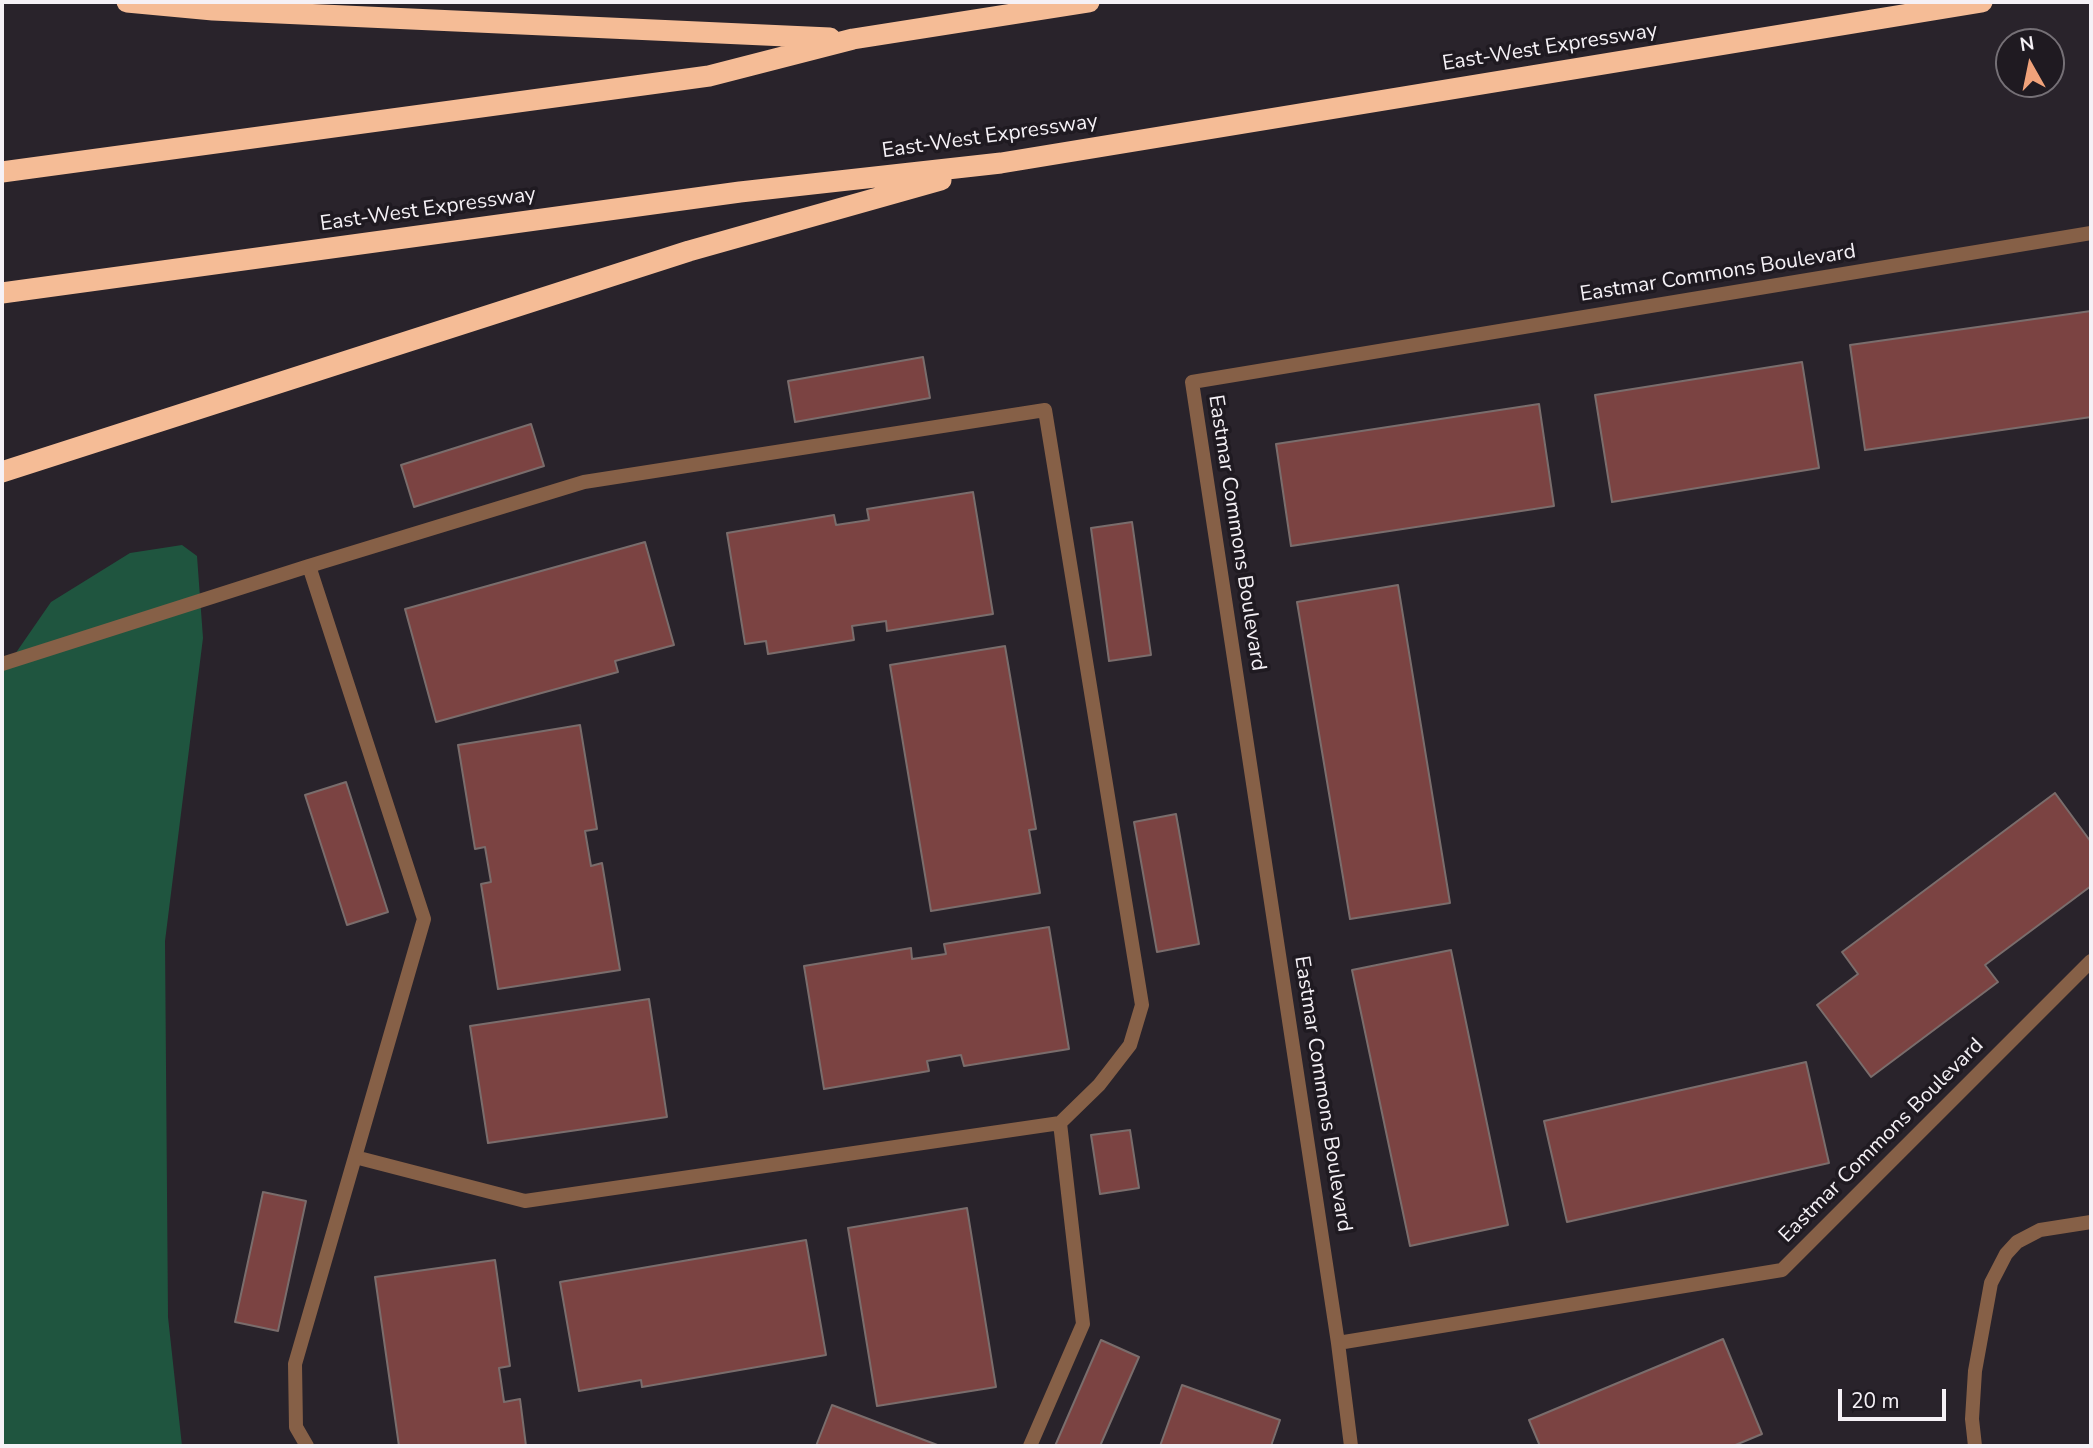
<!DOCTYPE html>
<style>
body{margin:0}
#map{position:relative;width:2093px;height:1448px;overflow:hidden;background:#29232b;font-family:"Nunito Sans",sans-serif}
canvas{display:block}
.frame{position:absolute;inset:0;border:4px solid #f5f1f6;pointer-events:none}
.north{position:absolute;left:1995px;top:28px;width:70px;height:70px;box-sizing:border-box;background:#1f1a21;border:2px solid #757076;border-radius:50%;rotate:351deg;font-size:19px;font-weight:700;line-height:28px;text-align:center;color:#f5f1f6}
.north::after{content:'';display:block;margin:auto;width:24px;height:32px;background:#f0a27a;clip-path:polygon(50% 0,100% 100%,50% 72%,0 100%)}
.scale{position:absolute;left:1838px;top:1389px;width:108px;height:32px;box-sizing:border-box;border:4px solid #f5f1f6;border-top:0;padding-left:9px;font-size:21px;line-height:24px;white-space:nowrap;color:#f5f1f6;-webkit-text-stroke:5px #1f1a21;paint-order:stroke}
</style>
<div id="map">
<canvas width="2093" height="1448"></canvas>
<div class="frame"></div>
<div class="north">N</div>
<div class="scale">20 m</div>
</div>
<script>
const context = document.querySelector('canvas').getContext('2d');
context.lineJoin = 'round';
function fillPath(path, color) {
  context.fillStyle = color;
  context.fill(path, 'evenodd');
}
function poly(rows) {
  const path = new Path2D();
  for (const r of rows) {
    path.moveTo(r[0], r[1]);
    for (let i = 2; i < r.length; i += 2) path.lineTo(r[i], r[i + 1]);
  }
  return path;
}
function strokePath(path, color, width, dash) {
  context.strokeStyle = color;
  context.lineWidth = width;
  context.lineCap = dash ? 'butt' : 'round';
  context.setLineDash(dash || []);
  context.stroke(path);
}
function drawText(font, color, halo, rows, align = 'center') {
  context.font = font + ' "Nunito Sans",sans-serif';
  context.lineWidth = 7;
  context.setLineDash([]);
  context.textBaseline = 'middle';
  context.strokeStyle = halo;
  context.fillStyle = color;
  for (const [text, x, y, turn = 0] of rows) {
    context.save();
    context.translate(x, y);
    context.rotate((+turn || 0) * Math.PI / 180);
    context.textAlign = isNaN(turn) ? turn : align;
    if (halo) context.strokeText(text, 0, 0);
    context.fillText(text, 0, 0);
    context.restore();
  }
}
const green = poly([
 [182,545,197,556,203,638,165,941,168,1317,182,1446,2,1446,2,673,51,602,130,553]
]);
const building = poly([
 [2091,311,2091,417,1865,450,1850,345,2091,311],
 [923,357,930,398,795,422,788,381,923,357],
 [1802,362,1819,468,1612,502,1595,395,1802,362],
 [1539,404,1554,506,1291,546,1276,444,1539,404],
 [531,424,544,466,414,507,401,465,531,424],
 [973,492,993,614,887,631,886,621,852,626,854,640,768,654,766,641,745,644,727,533,834,515,836,525,869,520,867,509,973,492],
 [1132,522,1151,655,1109,661,1091,528,1132,522],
 [645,542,674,645,615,661,618,672,436,722,405,609,645,542],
 [1398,585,1450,903,1350,919,1297,602,1398,585],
 [1005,646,1036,829,1029,830,1040,893,931,911,890,665,1005,646],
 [580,725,597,829,585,831,591,866,602,863,620,970,498,989,481,884,491,882,485,847,475,849,458,745,580,725],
 [346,782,388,912,347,925,305,795,346,782],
 [2055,793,2091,842,2091,886,1985,965,1998,982,1871,1077,1817,1005,1858,974,1842,952,2055,793],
 [1176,814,1199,944,1157,952,1134,822,1176,814],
 [1049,927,1069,1049,964,1066,961,1055,927,1061,929,1071,824,1089,804,966,911,948,912,959,946,954,944,944,1049,927],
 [1451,950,1508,1225,1410,1246,1352,970,1451,950],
 [649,999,667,1117,488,1143,470,1026,649,999],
 [1806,1062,1829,1163,1567,1222,1544,1121,1806,1062],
 [1130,1130,1139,1188,1100,1194,1091,1135,1130,1130],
 [263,1192,306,1201,278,1331,235,1322,263,1192],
 [967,1208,996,1387,877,1406,848,1228,967,1208],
 [806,1240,826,1355,642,1387,641,1380,579,1391,560,1282,806,1240],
 [495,1260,510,1366,499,1368,504,1402,520,1399,526,1446,399,1446,375,1277,495,1260],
 [1723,1339,1762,1434,1733,1446,1540,1446,1529,1420,1723,1339],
 [1101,1340,1139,1357,1100,1446,1055,1446,1101,1340],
 [1182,1385,1280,1420,1271,1446,1160,1446,1182,1385],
 [832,1405,940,1446,816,1446,832,1405]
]);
const service = poly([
 [2091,233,1192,382,1338,1343,1782,1270,2091,961],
 [309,566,584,482,1045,410,1142,1005,1130,1045,1099,1085,1060,1123,1083,1324,1030,1446],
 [2,664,309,566,424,919,295,1364,296,1427,307,1446],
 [355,1157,525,1201,1060,1123],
 [1338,1343,1351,1446],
 [1975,1446,1972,1419,1975,1371,1991,1283,2006,1254,2017,1242,2040,1230,2091,1222]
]);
const motorway = poly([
 [127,2,213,10,830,38],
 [2,172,709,76,853,39,1089,2],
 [2,293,740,192,1001,163,1982,2],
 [2,472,689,251,941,180]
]);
const streetNames = [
 ["East-West Expressway",1550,48,-9],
 ["East-West Expressway",990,137,-8],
 ["East-West Expressway",428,210,-8],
 ["Eastmar Commons Boulevard",1718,274,-9],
 ["Eastmar Commons Boulevard",1236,533,81],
 ["Eastmar Commons Boulevard",1322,1094,81],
 ["Eastmar Commons Boulevard",1882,1141,-45]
];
fillPath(green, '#1f553f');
fillPath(building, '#7b4342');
strokePath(building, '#7a6d6c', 2);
strokePath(service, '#866047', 14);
strokePath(motorway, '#f5bc96', 21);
drawText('21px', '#f5f1f6', '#1f1a21', streetNames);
</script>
